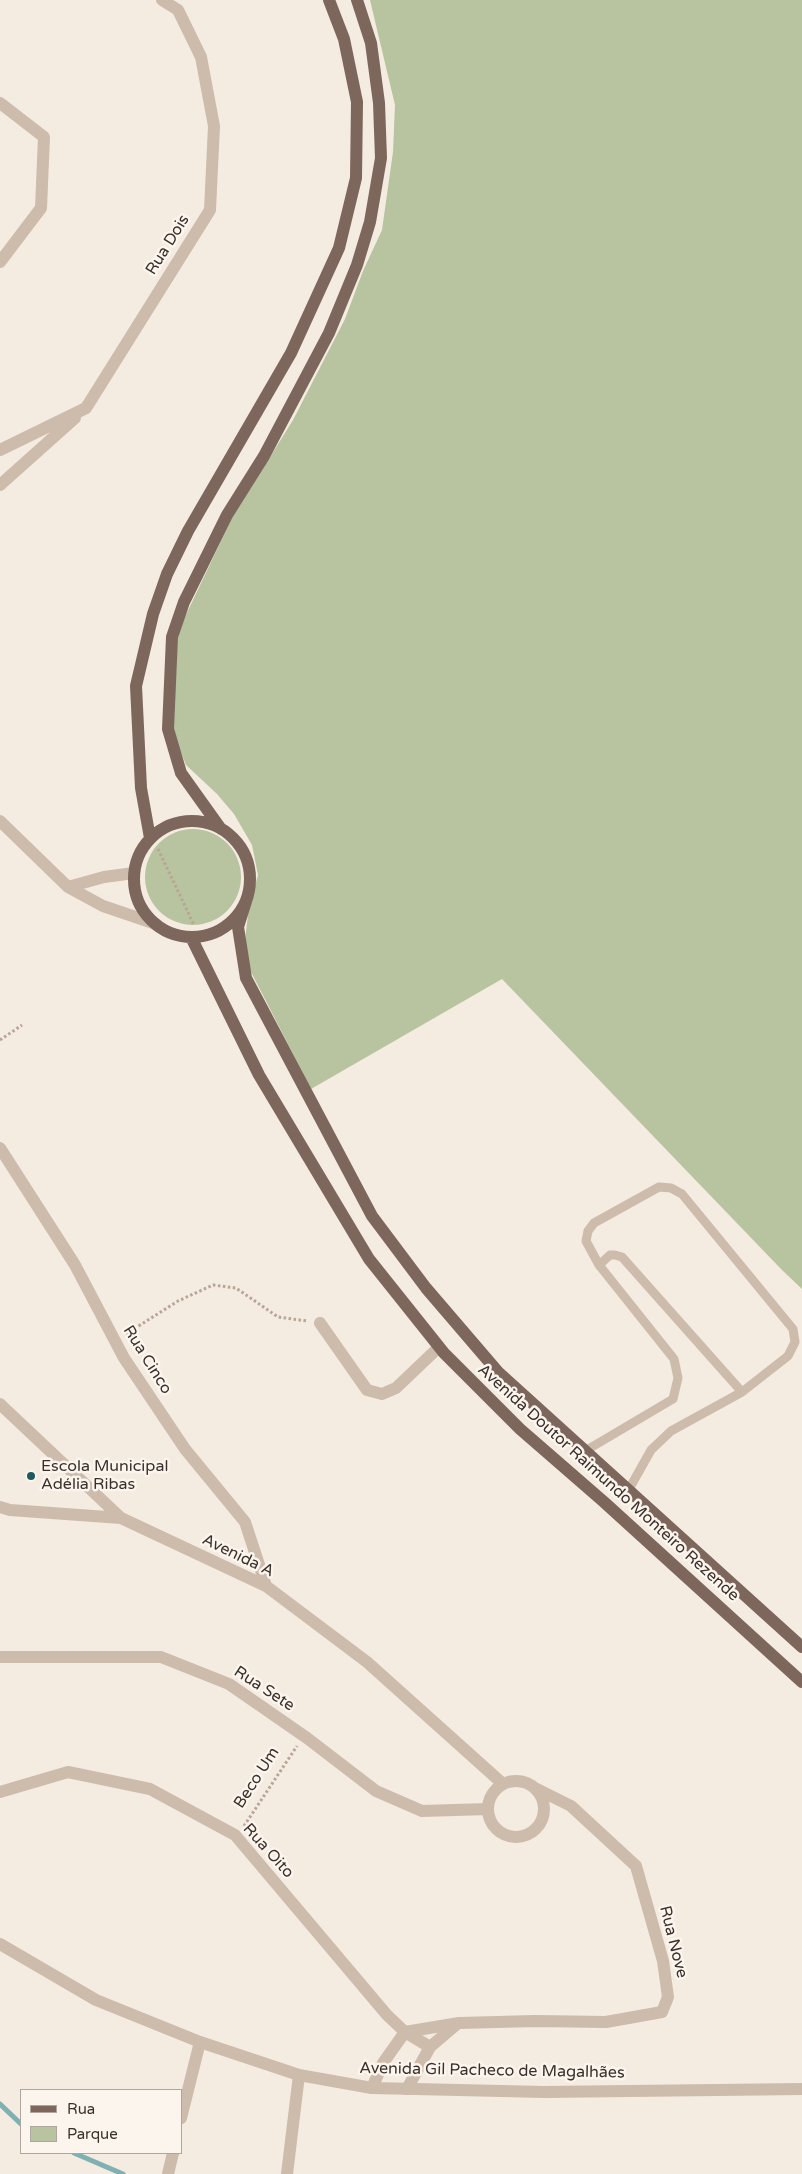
<!DOCTYPE html>
<meta charset="utf-8">
<style>
body{margin:0}
#map{position:relative;width:802px;height:2174px;overflow:hidden;background:#f4ebe1;font-family:"Varela Round",sans-serif}
canvas{display:block}
.legend{position:absolute;left:20px;top:2089px;width:162px;height:65px;box-sizing:border-box;background:#fbf5ee;border:1px solid #aea6a0;margin:0;padding:6px 9px;list-style:none;font-size:15px;color:#3b302b}
.legend li{display:flex;align-items:center;gap:10px;height:25px}
.legend b{width:25px;border:1px solid #aea6a0}
</style>
<div id="map">
<canvas width="802" height="2174"></canvas>
<ul class="legend">
<li><b style="height:6px;background:#7d675c"></b>Rua</li>
<li><b style="height:14px;background:#b8c4a0"></b>Parque</li>
</ul>
</div>
<script>
const context = document.querySelector('canvas').getContext('2d');
context.lineJoin = 'round';
function fillPath(path, color) {
  context.fillStyle = color;
  context.fill(path, 'evenodd');
}
function poly(rows) {
  const path = new Path2D();
  for (const r of rows) {
    if (r.length === 3) {
      path.moveTo(r[0] + r[2], r[1]);
      path.arc(r[0], r[1], r[2], 0, 2 * Math.PI);
      continue;
    }
    path.moveTo(r[0], r[1]);
    for (let i = 2; i < r.length; i += 2) path.lineTo(r[i], r[i + 1]);
  }
  return path;
}
function strokePath(path, color, width, dash) {
  context.strokeStyle = color;
  context.lineWidth = width;
  context.lineCap = dash ? 'butt' : 'round';
  context.setLineDash(dash || []);
  context.stroke(path);
}
function drawText(font, color, halo, rows, align = 'center') {
  context.font = font + ' "Varela Round",sans-serif';
  context.lineWidth = 5;
  context.setLineDash([]);
  context.textBaseline = 'middle';
  context.strokeStyle = halo;
  context.fillStyle = color;
  for (const [text, x, y, turn = 0] of rows) {
    context.save();
    context.translate(x, y);
    context.rotate((+turn || 0) * Math.PI / 180);
    context.textAlign = isNaN(turn) ? turn : align;
    if (halo) context.strokeText(text, 0, 0);
    context.fillText(text, 0, 0);
    context.restore();
  }
}
const green = poly([
 [370,0,802,0,802,1289,782,1270,502,979,311,1089,248,966,245,940,249,907,258,875,252,845,234,814,217,794,186,765,173,732,175,648,183,621,232,518,293,420,345,319,363,271,382,230,393,152,395,105],
 [193,877,48]
]);
const stream = poly([
 [0,2104,21,2124],
 [74,2153,123,2174]
]);
const path = poly([
 [158,849,194,925],
 [0,1040,22,1025],
 [126,1334,178,1301,213,1285,236,1288,278,1317,307,1321],
 [244,1826,297,1746]
]);
const service = poly([
 [599,1265,586,1241,588,1231,594,1223,659,1187,671,1188,682,1194,793,1329,795,1342,788,1356,742,1392],
 [585,1451,673,1399,678,1378,674,1359,599,1265,610,1255,615,1255,622,1257,742,1392,671,1431,651,1450,628,1491]
]);
const minor = poly([
 [0,103,44,137,41,208,0,262],
 [0,450,86,408,210,210,214,126,201,57,178,10,162,0],
 [0,485,75,418],
 [0,821,68,887,103,906,156,924],
 [68,887,104,877,134,873],
 [0,1148,75,1265,124,1358,185,1449,245,1522,266,1586],
 [320,1323,367,1390,382,1394,396,1388,439,1347],
 [0,1404,121,1518,266,1586,367,1662,503,1784],
 [0,1507,10,1510,121,1518],
 [0,1657,161,1657,229,1684,307,1738,376,1791,422,1811,488,1809],
 [516,1809,28],
 [0,1792,68,1772,150,1789,235,1835,387,2015,405,2032,430,2047],
 [372,2088,383,2063,405,2032,459,2023,535,2021,606,2022,662,2012,668,1997,663,1961,636,1866,571,1806,535,1788],
 [407,2089,430,2047,457,2024],
 [181,2118,200,2042],
 [168,2174,173,2153]
]);
const tertiary = poly([
 [0,1944,96,2000,200,2042,299,2075,372,2088,544,2092,802,2089],
 [287,2174,299,2075]
]);
const primary = poly([
 [192,879,58],
 [221,829,181,773,168,729,172,637,184,602,227,515,264,456,329,333,357,265,370,222,381,158,379,103,371,43,357,0],
 [150,838,141,788,136,686,153,614,167,574,188,531,291,353,339,248,356,178,357,102,344,39,329,0],
 [248,895,238,927,246,978,372,1216,426,1288,498,1372,802,1647],
 [191,937,259,1075,369,1259,444,1353,520,1429,604,1502,802,1682]
]);
const markers = [
 [31,1476,5,"#1f5a5e"]
];
const streetNames = [
 ["Rua Dois",168,245,-58],
 ["Rua Cinco",147,1360,58],
 ["Avenida Doutor Raimundo Monteiro Rezende",608,1483,42],
 ["Avenida A",238,1556,26],
 ["Rua Sete",264,1689,33],
 ["Beco Um",257,1778,-57],
 ["Rua Oito",268,1851,48],
 ["Rua Nove",673,1942,76],
 ["Avenida Gil Pacheco de Magalhães",492,2071,1]
];
const poiNames = [
 ["Escola Municipal",41,1467],
 ["Adélia Ribas",41,1485]
];
fillPath(green, '#b8c4a0');
strokePath(stream, '#7fb0b2', 5);
strokePath(path, '#b9a596', 3, [2.5, 2.5]);
strokePath(service, '#cdbbac', 9);
strokePath(minor, '#cdbbac', 12);
strokePath(tertiary, '#cdbbac', 12);
strokePath(primary, '#7d675c', 12);
for (const [x, y, r, color] of markers) {
  const dot = new Path2D();
  dot.arc(x, y, r, 0, 2 * Math.PI);
  context.fillStyle = color;
  context.fill(dot);
  strokePath(dot, '#fbf5ee', 2);
}
drawText('16px', '#3b302b', '#fbf5ee', streetNames);
drawText('16px', '#3b302b', '#fbf5ee', poiNames, 'left');
</script>
